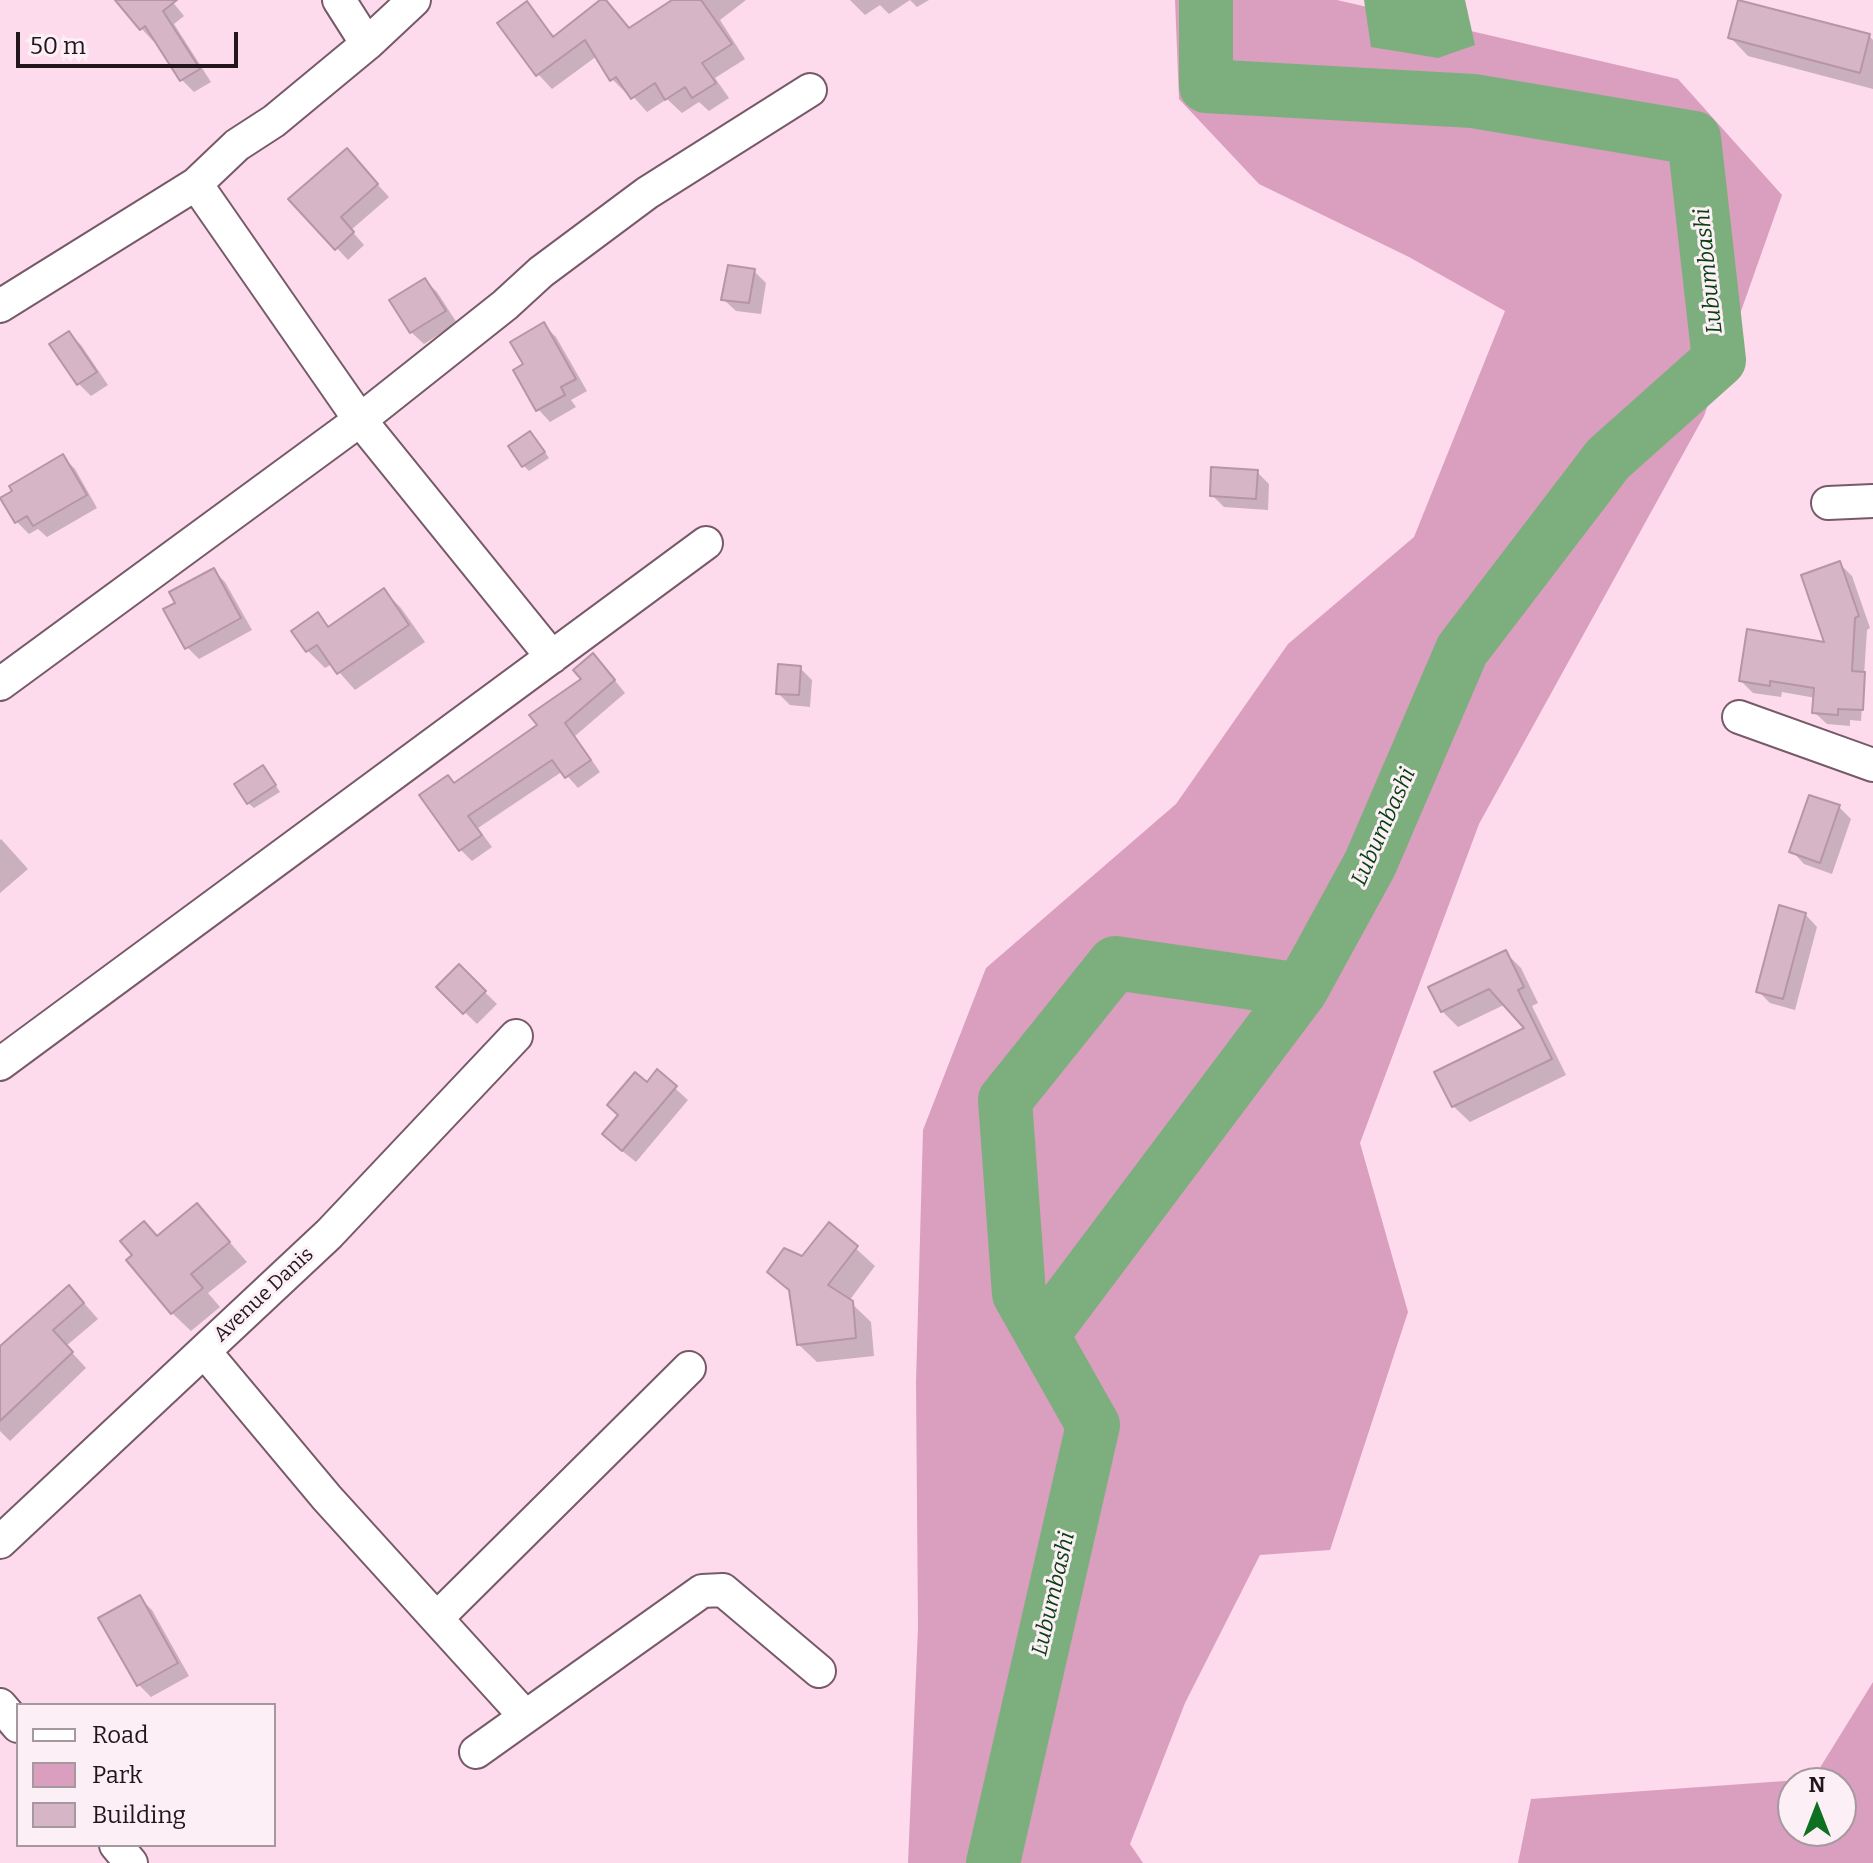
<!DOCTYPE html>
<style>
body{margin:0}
#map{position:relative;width:1873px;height:1863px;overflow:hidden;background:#fddbec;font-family:Bitter,serif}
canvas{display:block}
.legend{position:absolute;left:16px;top:1703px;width:260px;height:144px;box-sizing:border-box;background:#fdeff6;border:2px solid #a5989f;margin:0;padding:10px 14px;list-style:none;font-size:24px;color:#22161c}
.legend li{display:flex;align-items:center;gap:16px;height:40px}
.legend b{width:40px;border:2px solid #a5989f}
.north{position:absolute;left:1777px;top:1767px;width:80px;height:80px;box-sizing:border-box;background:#fdeff6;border:2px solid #a5989f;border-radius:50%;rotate:0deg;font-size:22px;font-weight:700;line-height:32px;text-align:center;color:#22161c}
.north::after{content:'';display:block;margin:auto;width:28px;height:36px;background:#0d7121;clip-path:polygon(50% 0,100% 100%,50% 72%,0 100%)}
.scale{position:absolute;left:16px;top:32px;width:222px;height:36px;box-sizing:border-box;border:4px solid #22161c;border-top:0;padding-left:10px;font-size:24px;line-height:28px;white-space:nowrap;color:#22161c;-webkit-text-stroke:6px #fdeff6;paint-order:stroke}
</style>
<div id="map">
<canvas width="1873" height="1863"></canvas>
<ul class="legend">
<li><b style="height:10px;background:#fff"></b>Road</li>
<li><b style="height:22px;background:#da9ebf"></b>Park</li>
<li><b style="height:22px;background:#d6b5c6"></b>Building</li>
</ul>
<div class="north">N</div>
<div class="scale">50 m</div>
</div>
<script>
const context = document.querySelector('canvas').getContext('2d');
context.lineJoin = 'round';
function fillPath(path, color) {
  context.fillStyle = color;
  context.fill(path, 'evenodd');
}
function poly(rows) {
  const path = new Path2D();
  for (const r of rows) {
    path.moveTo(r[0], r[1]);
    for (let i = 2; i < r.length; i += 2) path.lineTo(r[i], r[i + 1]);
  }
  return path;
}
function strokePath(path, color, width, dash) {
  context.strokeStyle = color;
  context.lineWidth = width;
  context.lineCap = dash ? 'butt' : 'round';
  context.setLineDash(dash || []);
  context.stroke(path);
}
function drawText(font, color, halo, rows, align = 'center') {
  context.font = font + ' Bitter,serif';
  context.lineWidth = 6;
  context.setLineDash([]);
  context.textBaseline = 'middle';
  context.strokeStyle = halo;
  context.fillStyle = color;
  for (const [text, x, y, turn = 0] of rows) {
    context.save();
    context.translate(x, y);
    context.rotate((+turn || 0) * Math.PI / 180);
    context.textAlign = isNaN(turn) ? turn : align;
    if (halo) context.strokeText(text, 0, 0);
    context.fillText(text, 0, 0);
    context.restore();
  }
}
const green = poly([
 [1175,0,1337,0,1678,79,1782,195,1704,416,1479,824,1360,1143,1408,1312,1330,1550,1260,1555,1185,1703,1130,1844,1143,1863,908,1863,918,1628,916,1382,923,1130,986,968,1176,804,1288,644,1414,537,1505,311,1409,257,1259,184,1179,99],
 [1873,1682,1873,1863,1518,1863,1531,1799,1813,1779],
 [1793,1783,1841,1783,1841,1831,1793,1831]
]);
const water = poly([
 [1364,0,1465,0,1475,45,1438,58,1371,47]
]);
const shadow = poly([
 [118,0,171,0,184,16,174,24,211,82,194,92,182,80,156,39,153,41,141,28],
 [604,0,631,29,676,0,746,0,720,20,745,59,715,78,729,98,709,111,699,102,682,113,667,99,647,112,629,92,627,94,612,79,597,56,552,89,538,74,526,4,555,37],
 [850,0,910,0,889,14,880,5,865,15],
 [910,0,929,0,917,7],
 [1869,36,1873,40,1873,89,1748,56,1730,37],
 [358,163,389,197,351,230,364,245,348,260,291,199],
 [754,271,766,283,761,314,736,311,723,299],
 [425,280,437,292,457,323,424,344,411,332],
 [544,325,556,337,587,391,571,400,576,407,550,422,538,409,525,365],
 [69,333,81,345,108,385,91,396,79,384,52,345],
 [536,439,549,458,529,471,524,466],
 [63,457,75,469,97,508,47,537,38,529,29,534,17,522,3,499],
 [1257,472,1269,484,1268,510,1224,507,1212,495],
 [1840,564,1852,576,1870,628,1867,630,1861,721,1850,720,1850,726,1827,724,1814,712,1816,698,1782,692,1781,697,1753,693,1741,681,1827,644],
 [213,570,225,582,252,630,199,659,187,647,177,604],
 [384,591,401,608,425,642,355,690,332,664,325,668,308,651,294,631,318,615,330,627],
 [604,667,625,693,575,736,600,772,578,788,563,771,478,828,492,847,472,861,461,850,455,785,540,725],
 [800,668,812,680,810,707,790,705,778,693],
 [268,773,280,792,254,808,248,803],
 [1839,807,1851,819,1832,874,1804,864,1792,851],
 [1,839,28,869,0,893,0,840],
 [1805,914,1817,927,1795,1010,1770,1003,1758,991],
 [1505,952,1521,968,1538,1003,1532,1006,1566,1075,1470,1122,1453,1106,1528,1029,1506,1004,1458,1027,1442,1011],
 [459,967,497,1004,477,1024,439,987],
 [657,1072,688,1100,636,1162,616,1146,647,1085],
 [197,1205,247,1262,208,1293,220,1307,191,1331,172,1313,134,1255],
 [830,1225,875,1266,849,1301,871,1322,874,1356,817,1362,798,1344,792,1293,770,1272,802,1258],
 [84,1303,98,1319,66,1346,86,1368,10,1441,0,1431,0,1349],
 [140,1598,152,1610,189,1676,151,1697,139,1685,101,1619]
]);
const river = poly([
 [1042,1335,1301,990],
 [993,1863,1093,1425,1019,1294,1005,1100,1115,963,1301,990,1370,864,1462,650,1608,459,1719,360,1694,138,1473,101,1206,86,1206,0]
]);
const building = poly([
 [115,0,177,0,163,11,200,69,180,81,145,26,140,30,115,0],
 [600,0,606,0,629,28,672,0,701,0,732,44,702,63,716,83,692,98,685,87,665,100,655,83,631,99,616,77,610,81,585,40,536,76,497,23,527,1,553,37,600,0],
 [1738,0,1870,34,1860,73,1728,38,1738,0],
 [347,148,378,184,341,217,354,232,335,250,288,199,347,148],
 [728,265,755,269,749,303,721,300,728,265],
 [425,278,446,311,410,333,389,300,425,278],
 [544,322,576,379,561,387,565,395,536,411,513,370,523,364,510,342,544,322],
 [69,331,97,372,77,385,49,344,69,331],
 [530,431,545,452,522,467,508,446,530,431],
 [63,454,87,495,33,526,27,516,15,523,0,498,12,491,9,486,63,454],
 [1211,467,1258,470,1256,499,1210,496,1211,467],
 [1840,561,1859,616,1855,618,1852,671,1865,672,1863,710,1838,709,1838,715,1812,713,1814,688,1770,681,1770,686,1739,681,1747,629,1824,642,1801,575,1840,561],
 [214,568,241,618,185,649,163,609,175,603,169,592,214,568],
 [384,588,409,625,337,674,317,645,306,652,291,631,318,612,328,627,384,588],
 [593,653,615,680,565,723,591,760,565,778,552,760,468,816,482,835,459,851,419,795,448,775,454,783,537,725,529,715,581,679,573,670,593,653],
 [778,664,801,666,799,695,776,694,778,664],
 [263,765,276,785,247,804,234,784,263,765],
 [1809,795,1840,805,1820,863,1789,852,1809,795],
 [1779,905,1806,913,1783,999,1756,992,1779,905],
 [1506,950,1524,987,1518,990,1552,1059,1452,1107,1434,1072,1524,1028,1489,989,1441,1012,1428,987,1506,950],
 [459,964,486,991,463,1014,436,987,459,964],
 [657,1069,677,1086,622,1151,602,1134,618,1115,607,1105,635,1072,647,1082,657,1069],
 [197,1203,230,1242,191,1274,203,1288,171,1314,126,1260,132,1255,120,1241,144,1221,157,1236,197,1203],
 [829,1222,858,1246,828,1285,853,1301,856,1338,797,1345,789,1290,767,1272,784,1248,802,1256,829,1222],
 [69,1285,84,1303,53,1330,73,1352,0,1421,0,1346,69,1285],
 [140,1595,178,1663,137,1686,98,1618,140,1595]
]);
const minor = poly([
 [339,0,367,44],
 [196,184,360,420,552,657],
 [0,306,196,184,237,145,274,121,367,44,414,0],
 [1828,503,1873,501],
 [0,684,360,420,505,305,541,272,647,193,810,90],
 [1739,717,1873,765],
 [0,1064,706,543],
 [204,1351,327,1498,525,1716],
 [0,1542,329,1234,516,1036],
 [437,1618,689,1368],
 [0,1705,18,1726],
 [476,1752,702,1591,723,1590,819,1671],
 [116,1845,131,1863]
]);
const streetNames = [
 ["Avenue Danis",264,1295,-43]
];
const waterNames = [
 ["Lubumbashi",1709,271,-96],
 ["Lubumbashi",1384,827,-66],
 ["Lubumbashi",1054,1594,-77]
];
fillPath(green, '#da9ebf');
fillPath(water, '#7daf7e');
fillPath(shadow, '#0003');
strokePath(river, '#7daf7e', 54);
fillPath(building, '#d6b5c6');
strokePath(building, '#b595a6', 2);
strokePath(minor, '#775a69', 36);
strokePath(minor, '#fff', 32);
drawText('20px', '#22161c', '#fdeff6', streetNames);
drawText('italic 22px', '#053f0f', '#fdeff6', waterNames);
</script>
